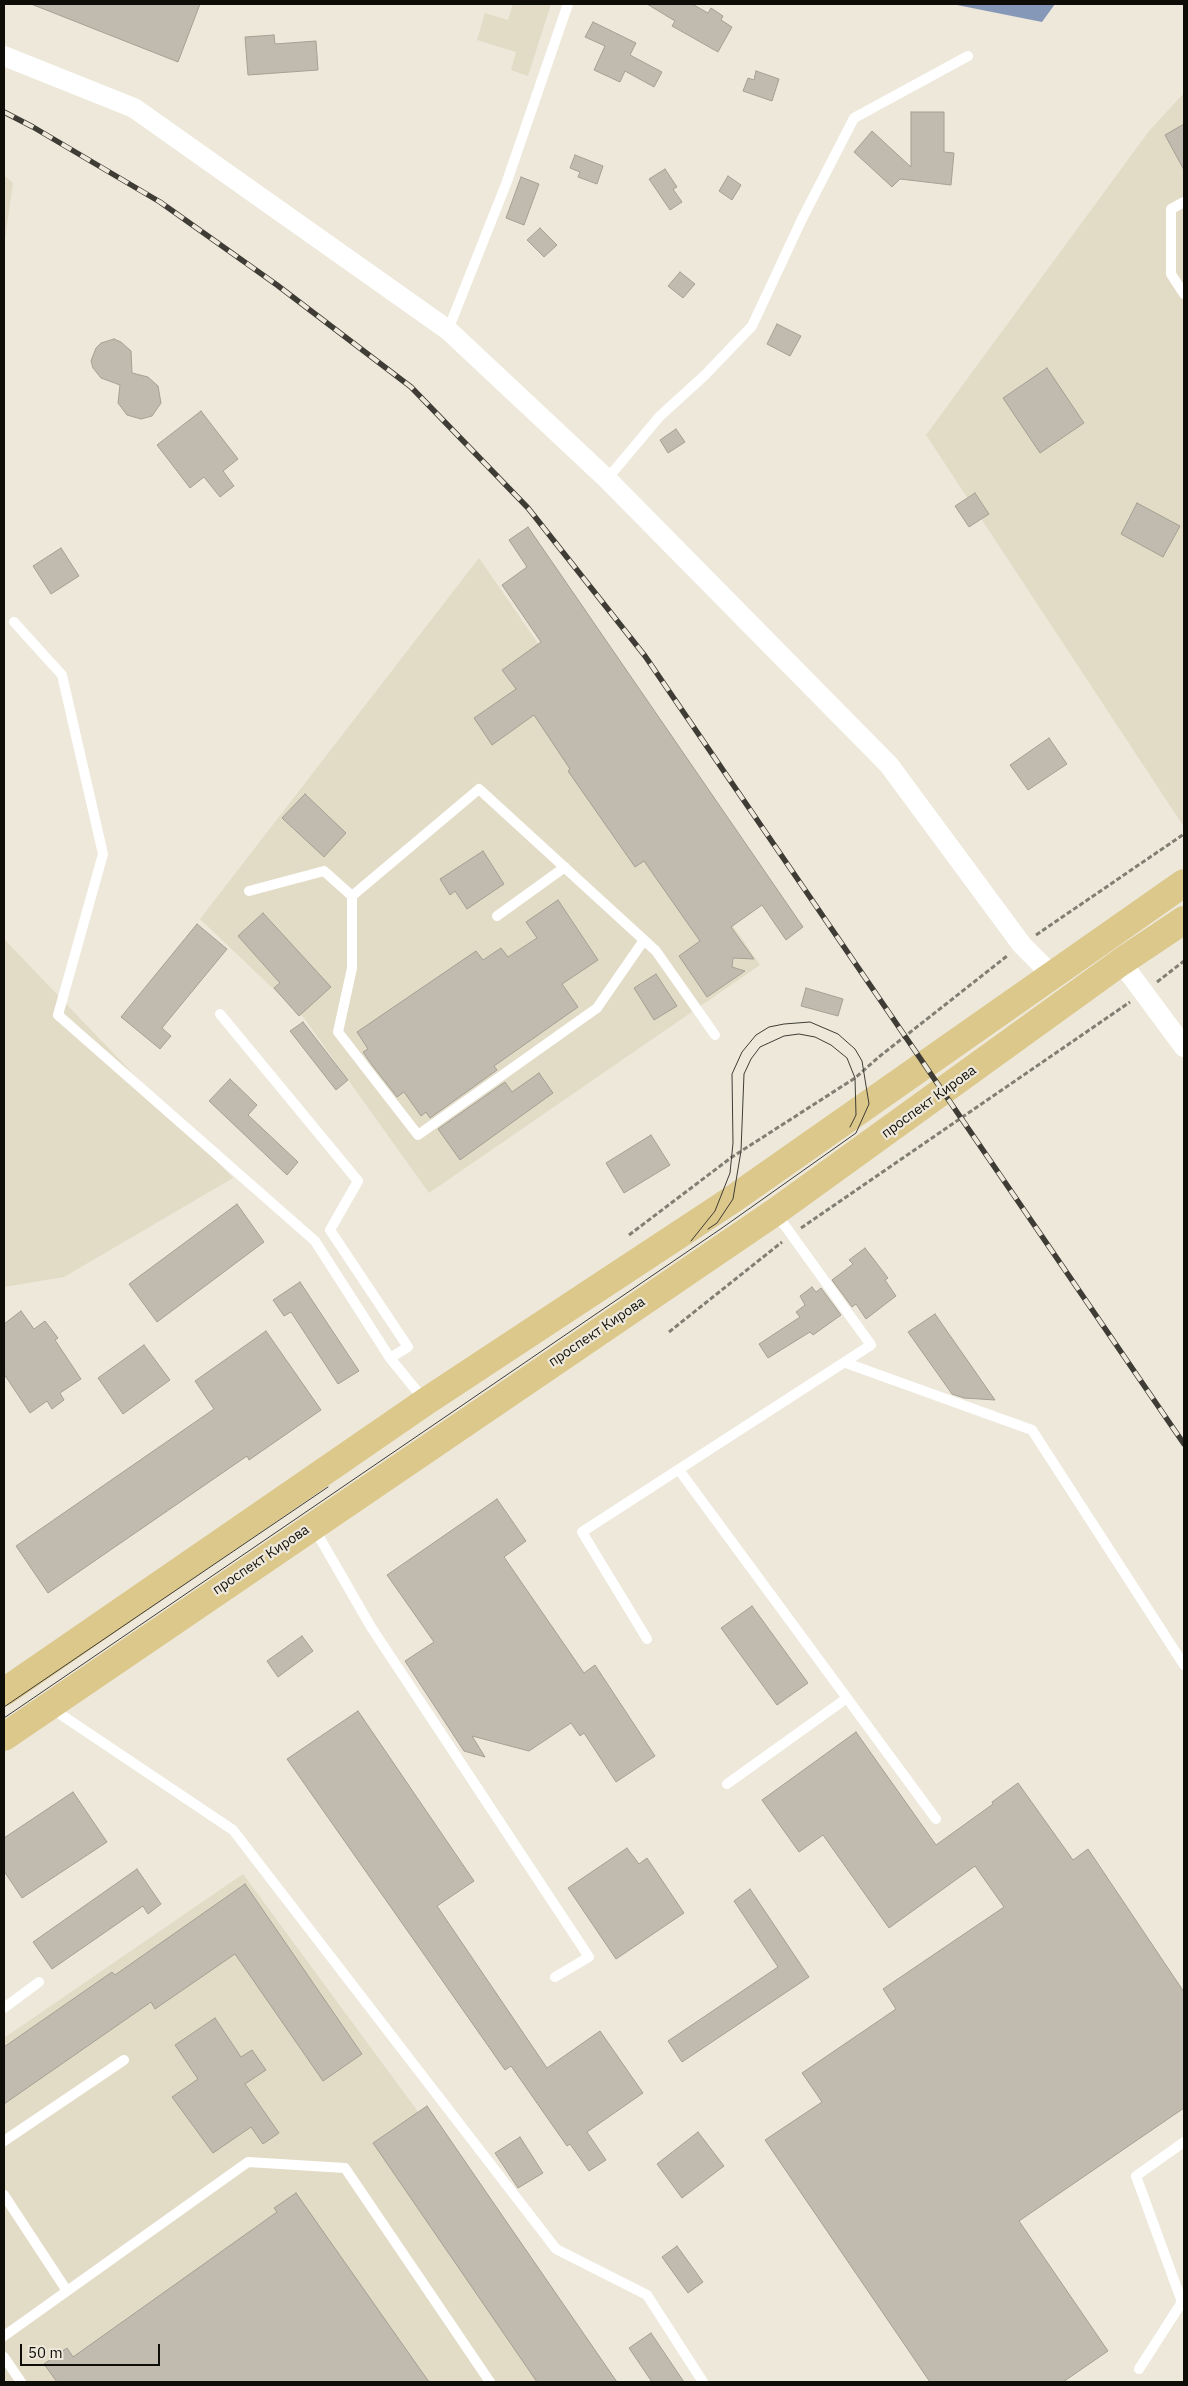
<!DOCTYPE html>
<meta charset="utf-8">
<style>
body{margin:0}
#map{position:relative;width:1188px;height:2386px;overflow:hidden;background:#ede8da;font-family:"IBM Plex Sans",sans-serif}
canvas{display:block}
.frame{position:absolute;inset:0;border:5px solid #0e0d08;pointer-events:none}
.scale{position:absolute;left:20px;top:2344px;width:140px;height:22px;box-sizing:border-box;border:2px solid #0e0d08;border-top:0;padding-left:6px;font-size:15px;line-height:18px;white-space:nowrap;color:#0e0d08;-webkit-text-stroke:4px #ede8da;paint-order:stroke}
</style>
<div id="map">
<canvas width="1188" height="2386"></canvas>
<div class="frame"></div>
<div class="scale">50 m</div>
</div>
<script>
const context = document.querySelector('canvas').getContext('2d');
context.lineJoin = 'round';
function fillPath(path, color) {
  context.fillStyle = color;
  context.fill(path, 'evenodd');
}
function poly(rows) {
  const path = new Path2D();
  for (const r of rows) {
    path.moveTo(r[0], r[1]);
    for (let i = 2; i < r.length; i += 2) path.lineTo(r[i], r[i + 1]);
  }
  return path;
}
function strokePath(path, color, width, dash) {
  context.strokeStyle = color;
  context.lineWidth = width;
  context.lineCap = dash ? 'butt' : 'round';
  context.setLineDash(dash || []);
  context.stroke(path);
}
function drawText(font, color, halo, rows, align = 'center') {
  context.font = font + ' "IBM Plex Sans",sans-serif';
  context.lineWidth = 4.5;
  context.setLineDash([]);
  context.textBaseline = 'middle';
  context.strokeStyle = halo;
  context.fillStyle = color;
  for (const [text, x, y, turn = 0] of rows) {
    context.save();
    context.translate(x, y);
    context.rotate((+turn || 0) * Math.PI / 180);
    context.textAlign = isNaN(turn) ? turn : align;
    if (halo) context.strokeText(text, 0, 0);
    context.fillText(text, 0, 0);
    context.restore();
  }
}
const built = poly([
 [513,4,551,4,528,76,511,70,516,52,477,40,485,13,508,20],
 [1184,93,1184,827,926,435,1149,131],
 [4,175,13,183,4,246],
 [479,558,760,965,429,1193,304,1018,200,919],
 [4,939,233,1178,64,1277,4,1287],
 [243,1874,617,2382,4,2382,4,2038]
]);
const water = poly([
 [952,4,1055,4,1042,22]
]);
const building = poly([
 [31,4,200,4,178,62,31,4],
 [647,4,692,4,708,13,711,8,723,16,721,20,732,27,718,52,672,26,675,21,647,4],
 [593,22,636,43,630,55,662,72,654,87,625,71,620,82,594,70,605,46,585,37,593,22],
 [274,35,275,44,316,41,318,70,248,75,245,37,274,35],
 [756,71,779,79,772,101,743,91,748,78,754,80,756,71],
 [911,112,944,112,944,152,954,153,951,185,900,179,892,187,854,152,872,131,911,167,911,112],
 [1184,124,1184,170,1165,135,1184,124],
 [575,155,603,166,597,184,578,177,580,172,570,168,575,155],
 [665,169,677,187,673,189,682,202,670,210,649,179,665,169],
 [728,176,741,185,732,200,719,191,728,176],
 [521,177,539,184,524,225,506,218,521,177],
 [540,228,557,245,544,257,527,240,540,228],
 [680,272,695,284,683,298,668,286,680,272],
 [777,324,801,336,790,356,767,344,777,324],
 [114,339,121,342,131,351,132,373,148,377,158,386,161,403,152,416,141,419,127,415,118,403,120,385,101,378,93,368,91,361,96,348,101,343,114,339],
 [1047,368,1084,423,1040,453,1003,398,1047,368],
 [201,411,238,459,223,471,234,486,220,497,204,477,190,488,157,445,201,411],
 [676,429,685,442,668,453,660,440,676,429],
 [975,493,989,514,969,527,955,506,975,493],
 [1137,503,1180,526,1163,557,1121,534,1137,503],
 [528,527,803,927,786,940,762,905,731,927,754,959,733,958,732,967,745,971,707,997,679,956,700,941,644,861,635,867,568,771,570,769,534,715,492,745,474,718,516,689,502,670,541,642,502,585,527,567,509,540,528,527],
 [61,548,79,576,51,594,33,566,61,548],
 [1049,738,1067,764,1028,790,1010,765,1049,738],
 [305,794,346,833,324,857,282,818,305,794],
 [483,851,504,884,467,909,455,891,450,895,440,879,483,851],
 [558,900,598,960,562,984,578,1007,494,1066,497,1070,430,1118,426,1112,421,1116,404,1092,397,1097,372,1065,363,1052,368,1049,357,1032,476,951,483,960,501,948,508,957,537,938,526,922,558,900],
 [263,913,331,987,299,1016,274,988,280,983,238,936,263,913],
 [197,924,227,949,162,1028,171,1036,160,1049,121,1017,197,924],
 [656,974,677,1006,654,1020,634,988,656,974],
 [806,988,843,999,838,1016,801,1006,806,988],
 [303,1022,348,1080,336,1090,290,1031,303,1022],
 [539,1073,553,1093,460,1160,438,1129,505,1082,512,1092,539,1073],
 [230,1079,257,1105,248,1115,298,1162,287,1175,209,1101,230,1079],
 [651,1135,670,1165,624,1193,606,1163,651,1135],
 [237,1204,264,1242,157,1322,129,1284,237,1204],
 [865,1248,888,1278,885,1280,896,1296,866,1319,856,1304,852,1307,832,1280,853,1264,849,1260,865,1248],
 [300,1282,359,1371,338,1384,291,1312,284,1316,273,1300,300,1282],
 [812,1287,816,1292,821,1288,841,1315,813,1335,810,1332,768,1358,759,1344,800,1317,796,1312,805,1305,800,1296,812,1287],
 [21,1311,34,1329,45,1321,58,1338,55,1340,81,1379,60,1393,64,1400,52,1409,47,1401,30,1413,4,1374,4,1324,21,1311],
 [935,1314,995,1400,964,1398,952,1394,908,1332,935,1314],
 [266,1331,321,1410,249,1460,247,1456,48,1593,16,1546,214,1409,195,1381,266,1331],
 [144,1345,170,1380,123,1414,98,1378,144,1345],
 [497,1499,526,1541,504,1557,584,1673,595,1665,655,1756,616,1782,584,1733,580,1736,571,1723,529,1751,472,1736,485,1757,464,1751,405,1661,434,1642,387,1575,497,1499],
 [752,1606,808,1683,777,1705,721,1628,752,1606],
 [302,1636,313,1651,278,1677,267,1661,302,1636],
 [358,1711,474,1881,437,1906,547,2068,600,2031,643,2093,587,2132,606,2160,589,2171,570,2144,567,2146,511,2066,505,2070,287,1759,358,1711],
 [856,1732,936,1845,993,1804,992,1802,1018,1783,1073,1860,1088,1849,1184,1992,1184,2108,1019,2221,1108,2351,1063,2382,930,2382,765,2140,822,2102,802,2073,896,2009,883,1989,1004,1907,975,1866,889,1928,823,1835,799,1852,762,1800,856,1732],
 [73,1792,107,1842,22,1898,4,1871,4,1838,73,1792],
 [627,1848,639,1864,647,1858,684,1913,616,1959,568,1888,627,1848],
 [137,1869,161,1904,148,1914,143,1906,52,1969,33,1942,137,1869],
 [245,1884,362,2054,323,2081,235,1954,155,2009,151,2002,4,2104,4,2047,112,1972,115,1975,245,1884],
 [750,1889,809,1977,682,2062,668,2041,778,1967,734,1901,750,1889],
 [215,2018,241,2057,252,2050,266,2070,245,2084,279,2133,263,2144,251,2127,213,2153,172,2097,198,2079,175,2045,215,2018],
 [427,2106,497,2208,617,2382,537,2382,373,2143,427,2106],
 [698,2132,724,2166,682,2198,657,2164,698,2132],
 [520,2137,543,2173,518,2188,495,2153,520,2137],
 [296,2193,429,2382,57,2382,44,2364,67,2348,73,2357,277,2212,274,2208,296,2193],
 [677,2246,703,2282,688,2293,662,2257,677,2246],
 [651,2333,684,2382,652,2382,629,2348,651,2333]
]);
const path = poly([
 [1036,935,1184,834],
 [1157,982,1184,961],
 [801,1228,1130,1002],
 [629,1235,732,1157,855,1078,880,1056,1007,956],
 [669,1332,782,1242]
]);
const service = poly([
 [1184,202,1171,209,1171,274,1184,294],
 [448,330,506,184,568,4],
 [607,479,660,416,704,376,752,326,802,219,854,118,968,56],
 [14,622,62,675,103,854,58,1015,315,1241,390,1358,425,1401],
 [249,891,324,871,352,896,352,968,338,1032,418,1135,597,1008,644,940],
 [352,896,479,789,656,951,715,1035],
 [497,916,565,867],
 [220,1014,358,1181,330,1230,408,1347,390,1358],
 [846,1363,1032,1430,1184,1665],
 [679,1470,936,1819],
 [314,1528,371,1627,589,1957,555,1977],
 [647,1639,582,1532,871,1345,775,1212],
 [51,1708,233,1830,556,2249,647,2295,703,2382],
 [727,1784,847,1698],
 [4,2008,39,1982],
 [4,2141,124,2060],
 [4,2195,67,2291],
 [4,2336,248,2162,345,2168,490,2382],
 [4,2357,21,2382],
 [1139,2369,1182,2302,1136,2176,1184,2142]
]);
const minor = poly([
 [4,56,134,108,448,330,607,479,889,765,1022,945,1051,974],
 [1121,962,1184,1047]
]);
const primary = poly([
 [4,1692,425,1402,733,1199,1184,883],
 [4,1737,775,1212,1121,962,1184,920]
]);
const tram = poly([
 [708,1229,717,1223,733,1199,741,1151,744,1074,751,1059,760,1047,784,1036,799,1034,815,1037,831,1045,847,1058,855,1078,856,1115,850,1127],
 [4,1707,328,1487],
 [4,1718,722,1228,856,1133,869,1104,862,1061,855,1049,838,1034,810,1022,784,1024,769,1027,756,1035,742,1052,732,1074,733,1143,730,1173,715,1211,691,1241]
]);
const rail = poly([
 [4,112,33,127,160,202,277,285,411,387,528,508,645,656,1184,1444]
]);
const streetNames = [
 ["проспект Кирова",929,1102,-36],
 ["проспект Кирова",597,1332,-34],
 ["проспект Кирова",261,1560,-34]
];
fillPath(built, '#e2dbc6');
fillPath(water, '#8698b8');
fillPath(building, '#c0bbae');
strokePath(building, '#a4a093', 1);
strokePath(path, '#817e74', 3, [5, 2.5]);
strokePath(service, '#fff', 10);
strokePath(minor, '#fff', 20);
strokePath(primary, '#dcc88b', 28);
strokePath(tram, '#3e3c35', 1);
strokePath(rail, '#3e3c35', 5.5);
strokePath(rail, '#ede8da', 4, [11]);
drawText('14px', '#0e0d08', '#ede8da', streetNames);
</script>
